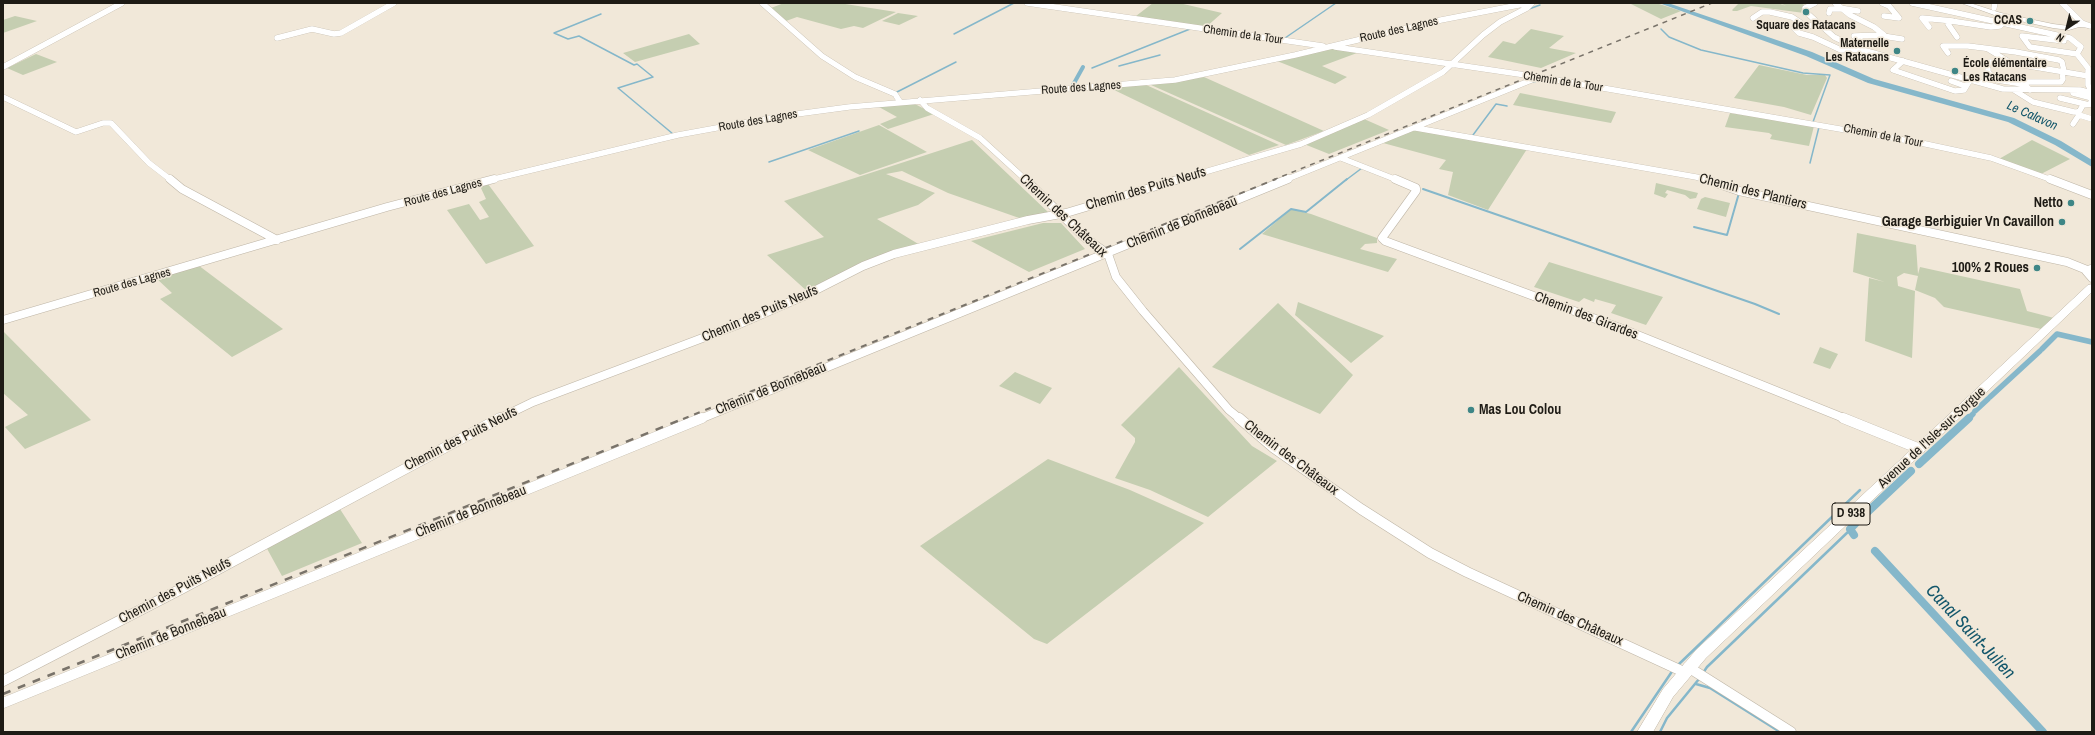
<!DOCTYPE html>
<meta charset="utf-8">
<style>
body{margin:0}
#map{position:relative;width:2095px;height:735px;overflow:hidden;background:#f1e8d9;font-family:"Archivo Narrow",sans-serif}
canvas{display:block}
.frame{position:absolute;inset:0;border:4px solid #1e1b15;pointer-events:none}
.north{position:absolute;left:2047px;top:8px;width:40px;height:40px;-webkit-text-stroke:3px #f1e8d9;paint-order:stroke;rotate:215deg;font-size:11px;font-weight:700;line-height:16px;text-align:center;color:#1e1b15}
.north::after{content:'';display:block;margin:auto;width:14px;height:18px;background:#1e1b15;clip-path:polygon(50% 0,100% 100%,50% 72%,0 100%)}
</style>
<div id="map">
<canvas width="2095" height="735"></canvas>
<div class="frame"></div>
<div class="north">N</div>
</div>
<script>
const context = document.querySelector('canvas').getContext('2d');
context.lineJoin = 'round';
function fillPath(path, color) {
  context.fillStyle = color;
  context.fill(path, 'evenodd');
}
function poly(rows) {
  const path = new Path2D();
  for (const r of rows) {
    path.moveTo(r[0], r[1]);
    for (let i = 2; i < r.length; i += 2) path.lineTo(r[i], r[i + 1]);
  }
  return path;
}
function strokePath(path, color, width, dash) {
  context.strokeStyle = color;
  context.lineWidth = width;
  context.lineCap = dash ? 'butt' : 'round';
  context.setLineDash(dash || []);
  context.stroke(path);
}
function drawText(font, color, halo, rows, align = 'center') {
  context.font = font + ' "Archivo Narrow",sans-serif';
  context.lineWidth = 3;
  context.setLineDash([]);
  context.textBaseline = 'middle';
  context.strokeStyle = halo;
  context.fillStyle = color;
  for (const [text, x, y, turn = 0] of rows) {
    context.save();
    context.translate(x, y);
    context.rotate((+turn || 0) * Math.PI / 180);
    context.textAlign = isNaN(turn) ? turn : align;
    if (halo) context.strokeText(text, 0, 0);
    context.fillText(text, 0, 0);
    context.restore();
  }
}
const green = poly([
 [784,3,839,3,896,12,863,28,854,26,841,29,797,17,786,21,771,8],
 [1153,3,1179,3,1222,13,1205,28,1136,16],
 [1629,3,1656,3,1681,11,1661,19],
 [1739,3,1778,3,1786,6,1780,3,1800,3,1805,5,1802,8,1804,13,1751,6,1737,11,1733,11,1732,10],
 [898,13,918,16,899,25,882,21],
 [15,16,37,21,3,33,3,20],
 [1531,29,1564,36,1549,48,1576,53,1541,68,1488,57,1503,41,1515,44],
 [689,34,700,44,635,62,623,53],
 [1330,48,1357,53,1322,66,1347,77,1335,84,1277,61],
 [36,54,57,62,23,75,7,68],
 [1759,65,1807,75,1825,75,1827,78,1811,115,1784,107,1734,98],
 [1204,77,1324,131,1286,145,1151,85],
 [1144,84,1279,145,1249,155,1110,88],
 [1520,93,1571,103,1616,112,1611,123,1513,105],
 [913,103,934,114,888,129,880,124,897,117,879,107],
 [1730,113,1814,126,1809,146,1770,139,1772,135,1769,133,1725,127],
 [1364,119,1389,130,1329,154,1304,144],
 [879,125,927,152,860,175,808,150],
 [1415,129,1527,149,1488,210,1448,195,1453,172,1439,169,1446,160,1383,143],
 [972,140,1048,212,1022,219,948,193,902,171,886,174,935,193,918,205,877,219,920,245,808,292,767,255,824,237,784,201],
 [2032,140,2070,159,2041,174,1999,159],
 [1656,183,1698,193,1696,198,1690,199,1685,195,1667,190,1665,193,1668,194,1665,198,1654,194],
 [488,184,534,246,486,264,447,210,469,204,480,220,489,217,479,202,486,199,480,186],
 [1705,197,1730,203,1726,217,1697,209,1701,199],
 [1291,209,1311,214,1377,238,1377,243,1365,244,1360,249,1397,259,1388,272,1262,234],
 [1043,223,1061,223,1085,249,1029,272,971,241],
 [1857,233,1916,245,1918,274,1920,267,2020,289,2027,311,2054,318,2041,329,1944,307,1935,298,1915,290,1918,276,1904,273,1897,277,1898,286,1915,291,1912,358,1865,341,1869,278,1885,282,1853,272],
 [1549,262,1663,297,1646,325,1611,313,1616,305,1595,299,1594,302,1584,298,1579,302,1534,287],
 [198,265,283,329,232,357,160,299,172,293,156,278],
 [1298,302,1384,336,1351,363,1295,315],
 [1278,303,1353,375,1320,414,1212,367],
 [3,331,91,420,25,449,5,427,28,415,3,393],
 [1820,347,1838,354,1830,369,1813,363],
 [1179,367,1252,446,1277,461,1208,517,1150,490,1115,478,1135,442,1135,438,1121,425],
 [1015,372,1052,388,1040,404,999,386],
 [1048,459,1130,490,1204,523,1047,644,1034,639,920,546],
 [338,506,362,543,282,576,265,545]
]);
const streamFar2 = poly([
 [1529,9,1540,5],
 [601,14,554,33,568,39,579,36,634,65,637,64,653,77,618,88,673,134],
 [1661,29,1669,37,1701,50,1803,73,1830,75,1813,122],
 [954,34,1014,3],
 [1285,38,1336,3],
 [1119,66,1160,55],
 [1092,68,1190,29],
 [1532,82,1544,80],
 [895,93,956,62],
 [1473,135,1496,104,1507,106],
 [769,162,859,131],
 [1810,163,1819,127],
 [1346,180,1362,168]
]);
const streamFar1 = poly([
 [1423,189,1755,304,1779,314],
 [1694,227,1727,235,1739,193],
 [1240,249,1291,209,1306,212,1347,179]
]);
const stream = poly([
 [1678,665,1860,490],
 [1703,673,1707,667,1850,530],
 [1696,684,1710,688,1780,732],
 [1631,732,1673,670],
 [1660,732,1667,718,1699,679]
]);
const canalFar2 = poly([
 [1073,85,1083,67]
]);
const canalFar1 = poly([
 [2042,349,2057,334,2092,342],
 [1990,397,2040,351],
 [1975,411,1988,399],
 [1968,419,1973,414]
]);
const canal = poly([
 [1919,464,1969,418],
 [1859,520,1911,471],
 [1854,535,1850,529,1855,524],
 [1875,551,2043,732]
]);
const river = poly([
 [1659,3,1668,3,1812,52,1874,79,2014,118,2061,141,2092,160,2092,167,2055,145,2008,122,1868,83,1806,56,1659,3]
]);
const minorFar2 = poly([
 [762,3,822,56,855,77,895,94,900,102],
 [1027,3,1323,46],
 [1815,3,1805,8,1807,13,1834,37,1859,49,2003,89,2080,90,2092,93],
 [1835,3,1850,15,1874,27,1884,35,1854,36,1864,43],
 [1882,3,1889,6,1899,18,1884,16],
 [1912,3,2070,38,2081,47,2077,54,2088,68,2088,85,2092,92],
 [2062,3,2082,23,2090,26],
 [1840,8,1858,11],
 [1994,8,1995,3],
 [1829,13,1830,9,1842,9],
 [1753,18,1762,12,1770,12,1792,17,1804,25],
 [1821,26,1802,25,1794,28,1799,33,1813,37,1841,50,1859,49],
 [1929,27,1922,18,1953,21],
 [1883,36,1902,39],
 [1957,37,1948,24,1951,21,1991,27,2000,26,2003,22],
 [277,38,312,29,334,34,341,33,394,3],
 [2064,41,2022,36,2030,47,2077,54],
 [1335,47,1539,77,1921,143,1991,158,2052,180],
 [1988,49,2011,63,2088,76],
 [1948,53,1943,46,1968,46,2016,52,2059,60,2062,62,2064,71],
 [1903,61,1893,70,1955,91,1964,90,1970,80],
 [1990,62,2007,63],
 [3,67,122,3],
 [1988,69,1988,72,1997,80,2022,84],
 [1951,81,1965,86],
 [2014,90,2033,102,2074,112,2079,112,2083,105,2092,104],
 [2030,90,2022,82,2061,82,2063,79,2062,71],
 [2073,93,2092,98,2091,101],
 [3,97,76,132,103,123,111,123,149,163,171,180],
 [2060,98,2085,104],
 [920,100,927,108,980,138,1026,180],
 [2079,115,2092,119],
 [2073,124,2079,115,2077,112],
 [1416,128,1696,177,1707,180],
 [1341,158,1397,180],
 [490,180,678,135,782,116,849,107,1175,80,1295,55,1441,20,1529,3],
 [1177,180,1301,144,1368,115,1443,72,1483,35,1500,22,1527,8,1532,3],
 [1285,180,1539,77]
]);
const minorFar1 = poly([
 [170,179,182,189,277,240],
 [1025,179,1084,237,1108,254,1116,277,1143,311,1229,410,1240,419],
 [1395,179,1416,188,1416,191,1382,238,1385,241,1620,328,1846,419],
 [1704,179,1739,191,2067,262,2087,270],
 [2050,179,2092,195],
 [2091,269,2086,271,2092,278],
 [3,320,387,207,494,179],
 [498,419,533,402,737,325,806,295,863,266,894,254,1028,220,1066,213,1180,179],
 [700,419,1288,179]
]);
const minor = poly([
 [1239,418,1274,448,1361,509,1430,553,1467,572,1684,672],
 [1843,418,1920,449],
 [1688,667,1791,732],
 [3,681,181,589,500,418],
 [3,703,702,418]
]);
const major = poly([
 [1961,3,1970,3,2001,13,2053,24,2069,26,2079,23,2092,24,2092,28,2079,27,2069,30,2053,28,1997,16,1961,3],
 [2092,284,2092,292,1706,658,1673,697,1653,732,1637,732,1663,689,1696,650,2088,285,2092,284]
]);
const railFar2 = poly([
 [1273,180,1712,3]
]);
const railFar1 = poly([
 [683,419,1276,179]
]);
const rail = poly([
 [3,694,685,418]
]);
const markers = [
 [1806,12,4,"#3e8686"],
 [2030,21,4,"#3e8686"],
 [1897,51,4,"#3e8686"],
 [1955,71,4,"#3e8686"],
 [2071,203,4,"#3e8686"],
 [2062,222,4,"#3e8686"],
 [2037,268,4,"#3e8686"],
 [1471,410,4,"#3e8686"]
];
const farPoinames = [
 ["CCAS",2022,21],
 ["Square des Ratacans",1806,26,"center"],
 ["Maternelle",1889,44],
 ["Les Ratacans",1889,58],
 ["École élémentaire",1963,64,"left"],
 ["Les Ratacans",1963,78,"left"]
];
const farStreetnames = [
 ["Route des Lagnes",1399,30,-13],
 ["Chemin de la Tour",1243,35,8],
 ["Chemin de la Tour",1563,82,9],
 ["Route des Lagnes",1081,88,-4],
 ["Route des Lagnes",758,121,-10],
 ["Chemin de la Tour",1883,136,11],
 ["Route des Lagnes",443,193,-15],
 ["Route des Lagnes",132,283,-16]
];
const farWaternames = [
 ["Le Calavon",2032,116,24]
];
const shields = [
 [1851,514,38]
];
const shieldNames = [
 ["D 938",1851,514]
];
const streetNames = [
 ["Chemin des Puits Neufs",1146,189,-16],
 ["Chemin des Plantiers",1753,192,14],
 ["Chemin des Châteaux",1063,216,43],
 ["Chemin de Bonnebeau",1182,223,-22],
 ["Chemin des Puits Neufs",760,314,-23],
 ["Chemin des Girardes",1586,316,21],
 ["Chemin de Bonnebeau",771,389,-22],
 ["Avenue de l'Isle-sur-Sorgue",1932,438,-43],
 ["Chemin des Puits Neufs",461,439,-27],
 ["Chemin des Châteaux",1291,458,37],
 ["Chemin de Bonnebeau",471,512,-22],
 ["Chemin des Puits Neufs",175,591,-28],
 ["Chemin des Châteaux",1570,619,24],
 ["Chemin de Bonnebeau",171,634,-22]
];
const poiNames = [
 ["Netto",2063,203],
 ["Garage Berbiguier Vn Cavaillon",2054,222],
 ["100% 2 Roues",2029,268],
 ["Mas Lou Colou",1479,410,"left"]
];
const nearWaternames = [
 ["Canal Saint-Julien",1970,632,47]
];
fillPath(green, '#c5ceb1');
strokePath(streamFar2, '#85b7ca', 1.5);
strokePath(streamFar1, '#85b7ca', 2);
strokePath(stream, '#85b7ca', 2.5);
strokePath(canalFar2, '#85b7ca', 4);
strokePath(canalFar1, '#85b7ca', 5.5);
strokePath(canal, '#85b7ca', 8);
fillPath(river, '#85b7ca');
strokePath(minorFar2, '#beb5a6', 6);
strokePath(minorFar1, '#beb5a6', 9);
strokePath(minor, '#beb5a6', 11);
strokePath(major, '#beb5a6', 1);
strokePath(minorFar2, '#fff', 5.5);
strokePath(minorFar1, '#fff', 8);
strokePath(minor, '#fff', 10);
fillPath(major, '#fff');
strokePath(railFar2, '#79736a', 1.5, [5, 5]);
strokePath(railFar1, '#79736a', 2, [6, 6]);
strokePath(rail, '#79736a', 2.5, [8, 8]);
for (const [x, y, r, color] of markers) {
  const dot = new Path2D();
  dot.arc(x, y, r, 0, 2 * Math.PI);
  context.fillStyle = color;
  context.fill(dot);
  strokePath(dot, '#f1e8d9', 1.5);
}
drawText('bold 12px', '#1e1b15', '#f1e8d9', farPoinames, 'right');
drawText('12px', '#1e1b15', '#f1e8d9', farStreetnames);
drawText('italic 13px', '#14576b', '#f1e8d9', farWaternames);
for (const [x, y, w] of shields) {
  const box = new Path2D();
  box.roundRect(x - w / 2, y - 11, w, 22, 3);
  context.fillStyle = '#f1e8d9';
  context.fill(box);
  strokePath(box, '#1e1b15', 1);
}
drawText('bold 13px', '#1e1b15', null, shieldNames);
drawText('14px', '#1e1b15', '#f1e8d9', streetNames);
drawText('bold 14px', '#1e1b15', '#f1e8d9', poiNames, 'right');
drawText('italic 18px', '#14576b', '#f1e8d9', nearWaternames);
</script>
